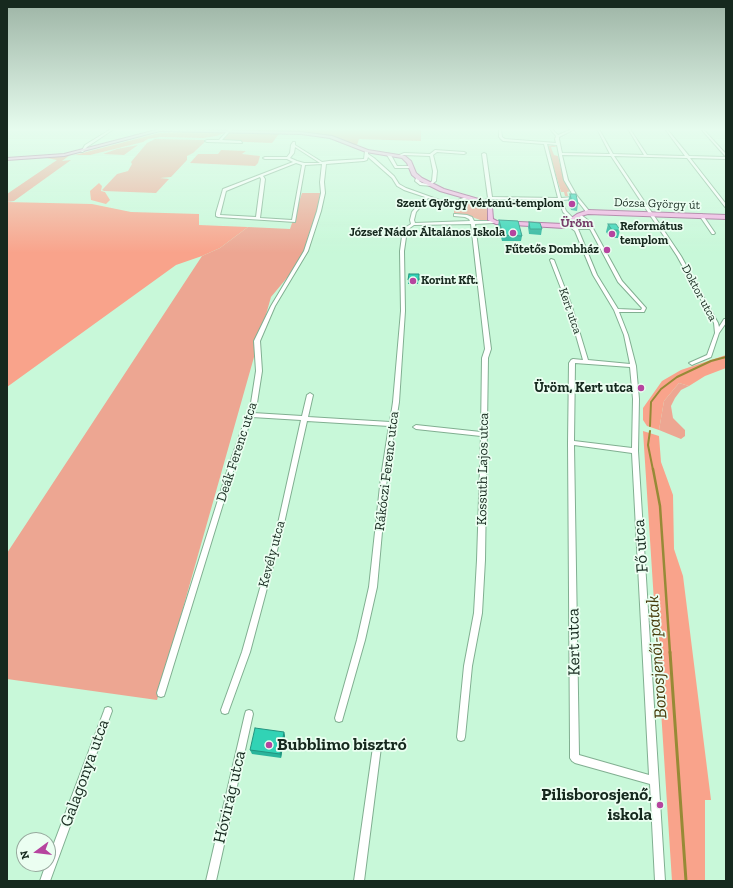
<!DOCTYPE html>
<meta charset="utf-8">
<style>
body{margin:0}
#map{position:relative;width:733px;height:888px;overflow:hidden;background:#c8f8d9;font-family:"Zilla Slab",serif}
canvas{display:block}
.frame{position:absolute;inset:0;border:8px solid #16291e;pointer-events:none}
.north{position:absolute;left:16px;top:832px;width:40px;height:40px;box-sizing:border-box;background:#ebfef1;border:1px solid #96a99d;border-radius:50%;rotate:255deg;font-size:11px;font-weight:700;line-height:16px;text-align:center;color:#16291e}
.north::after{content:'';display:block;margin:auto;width:14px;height:18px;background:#b6449f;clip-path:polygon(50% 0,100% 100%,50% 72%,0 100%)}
</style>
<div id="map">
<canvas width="733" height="888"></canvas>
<div class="frame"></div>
<div class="north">N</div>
</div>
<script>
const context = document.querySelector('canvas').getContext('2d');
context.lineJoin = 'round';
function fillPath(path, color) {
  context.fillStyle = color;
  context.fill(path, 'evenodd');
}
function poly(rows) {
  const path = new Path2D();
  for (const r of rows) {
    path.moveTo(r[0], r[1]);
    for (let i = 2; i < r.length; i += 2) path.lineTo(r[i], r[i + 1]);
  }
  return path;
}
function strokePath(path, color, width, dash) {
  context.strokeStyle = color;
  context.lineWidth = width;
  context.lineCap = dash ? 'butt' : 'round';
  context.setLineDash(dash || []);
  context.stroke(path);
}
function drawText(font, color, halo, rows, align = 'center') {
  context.font = font + ' "Zilla Slab",serif';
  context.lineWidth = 3.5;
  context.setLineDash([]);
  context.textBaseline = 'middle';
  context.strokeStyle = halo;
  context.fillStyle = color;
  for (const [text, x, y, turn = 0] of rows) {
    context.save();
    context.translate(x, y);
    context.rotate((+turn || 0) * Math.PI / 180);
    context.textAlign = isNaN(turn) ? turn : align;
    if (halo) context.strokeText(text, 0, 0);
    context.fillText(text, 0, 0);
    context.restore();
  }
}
const green = poly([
 [207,129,421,129,421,141,359,139,356,148,334,138,282,133,277,131],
 [233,131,279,134,272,143,222,141,230,132],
 [155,139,207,140,193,153,187,156,187,160,171,177,160,178,169,179,156,193,104,191,102,190,117,174,128,171,132,164,131,162,147,143],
 [138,145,124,155,103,154,117,149],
 [553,145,557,147,551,147,552,150,554,155,558,156,563,176,571,191,567,192,568,196,565,196,564,192,561,192,552,162,548,146],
 [221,150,246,151,242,154,260,156,258,163,255,166,190,163,198,154,218,154],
 [70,155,62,161,71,160,14,201,7,202,7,194,57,160,47,158],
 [302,193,320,193,317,218,301,261,271,297,157,700,7,679,7,553,202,256,220,248,248,227,290,229],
 [468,199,486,205,489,220,480,220,467,215,454,213,454,205],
 [679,383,689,386,681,390,675,398,671,406,673,418,685,430,685,436,681,439,659,430,664,401]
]);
const forest = poly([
 [212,131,226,132,217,136,203,138,160,137,148,139,143,142,90,155,75,155,159,133],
 [99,183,102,186,101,191,105,192,110,200,106,204,91,200,90,191],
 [7,202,92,204,131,212,199,214,199,225,248,227,220,248,202,256,176,265,7,387],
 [726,355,726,368,705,376,689,386,679,383,664,401,659,430,647,426,643,420,643,408,662,381,681,370],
 [643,431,659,436,661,462,673,495,674,549,683,576,711,800,705,800,705,881,672,881]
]);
const streamFar2 = poly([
 [650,426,651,402,661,389,677,377,711,361,726,357],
 [650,431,648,445,653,470]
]);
const streamFar1 = poly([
 [653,469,660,506,670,653]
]);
const stream = poly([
 [670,652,686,881]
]);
const minor = poly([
 [111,129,114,129,87,147,83,152,81,152,85,145,111,129],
 [229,129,231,130,222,140,241,141,242,143,207,142,205,141,207,140,219,140,229,129],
 [499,129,501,129,502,137,505,139,556,143,555,139,556,136,550,129,552,129,558,135,572,129,575,129,559,137,559,139,562,153,610,154,597,129,599,129,613,154,644,155,628,129,630,129,647,155,685,156,665,129,667,129,689,156,726,157,726,159,690,158,726,204,726,207,725,207,687,158,614,156,681,256,718,323,719,327,724,319,726,319,726,323,719,333,711,357,694,364,692,365,689,363,707,355,715,333,714,323,677,256,611,156,562,155,568,180,577,196,590,212,587,213,576,199,562,200,566,211,574,219,574,221,572,221,563,212,559,200,491,199,485,203,483,202,488,198,482,154,484,153,486,154,492,197,558,198,544,144,503,141,499,137,499,129],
 [547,144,557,145,564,180,574,197,561,198,547,144],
 [701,129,703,129,726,154,726,157,701,129],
 [293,142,295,142,295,145,322,162,329,161,363,159,364,159,365,151,368,150,368,154,374,158,394,176,399,184,406,188,445,202,456,201,468,196,470,197,458,203,445,204,428,198,416,212,414,220,415,223,470,221,469,219,465,217,454,216,454,214,455,214,467,215,472,217,474,221,494,221,496,222,494,223,475,224,491,349,488,358,485,560,482,613,472,666,465,737,464,740,461,741,458,740,457,737,464,666,474,613,477,560,481,436,416,429,413,427,416,425,481,432,482,358,485,349,471,224,414,225,407,230,404,251,405,311,399,402,387,477,377,587,365,640,342,721,339,722,336,721,335,718,357,640,369,587,381,477,389,426,307,421,283,528,250,652,229,710,228,713,225,714,222,713,221,710,242,652,277,528,301,420,252,417,235,465,165,693,164,696,161,697,158,696,157,693,229,465,251,403,256,371,254,341,271,306,304,251,317,211,321,193,320,182,322,164,305,165,295,222,218,217,216,216,216,213,223,189,293,162,287,159,265,159,263,158,265,157,287,157,290,153,291,145,293,142],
 [295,147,320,163,304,163,297,161,290,158,294,153,295,147],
 [368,157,392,178,397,186,404,190,425,197,412,212,410,220,411,224,403,229,400,251,401,311,393,402,390,422,308,417,313,395,310,393,307,395,302,416,253,413,257,403,262,371,260,341,275,306,308,251,321,211,325,193,324,182,326,164,364,161,367,160,368,157],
 [296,163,302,165,292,220,260,218,265,179,263,176,296,163],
 [260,177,261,179,256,217,220,215,226,191,260,177],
 [435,150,464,152,466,153,464,154,437,152,433,155,437,171,436,181,432,184,434,185,432,186,420,185,415,181,416,178,418,177,420,178,419,181,422,183,429,184,432,181,433,171,430,156,404,155,399,157,397,156,404,153,430,154,435,150],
 [389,154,391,155,397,166,411,166,413,167,411,168,395,168,387,155,389,154],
 [578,214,580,214,589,221,622,281,646,308,644,312,619,312,628,335,636,366,639,399,638,451,665,881,655,881,650,784,575,763,572,761,570,758,570,743,568,443,569,363,571,360,573,359,583,360,567,304,550,260,551,259,554,260,571,304,588,360,630,364,624,335,614,310,593,275,575,231,566,224,569,223,575,227,589,227,586,223,578,216,578,214],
 [578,229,590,229,618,282,642,308,641,310,618,309,597,275,578,229],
 [575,363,630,367,633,399,632,448,574,441,575,363],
 [574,445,632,453,649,775,579,755,574,445],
 [700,214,702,214,715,233,714,234,712,234,699,215,700,214],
 [108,707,111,708,112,711,50,881,40,881,46,864,48,864,48,859,104,711,105,708,108,707],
 [249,710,252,711,253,714,216,881,206,881,245,714,246,711,249,710],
 [377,743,380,744,381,747,364,881,354,881,373,747,374,744,377,743]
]);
const major = poly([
 [160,129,301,132,332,136,368,150,405,156,411,161,416,173,422,178,444,189,489,202,492,206,493,219,497,221,563,224,577,214,588,210,726,215,726,219,588,214,581,216,564,228,496,224,488,220,488,206,485,204,440,191,418,180,412,175,407,163,402,158,366,152,330,138,301,134,160,131,64,156,7,160,7,158,64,154,160,129]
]);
const wall = poly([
 [570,194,578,204,577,211,571,210,568,201],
 [499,220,522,236,521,241,502,241,498,226],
 [529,222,542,229,541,235,529,234,528,227],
 [608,224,620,230,618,238,610,238,606,232],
 [409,274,419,274,418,284,408,284],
 [284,732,285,736,281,758,252,754,250,750]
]);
const shadedWall = poly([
 [284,732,285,736,281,758,280,754]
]);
const building = poly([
 [570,194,576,194,578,204,572,203,570,194],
 [499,220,518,221,522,236,503,235,499,220],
 [529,222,540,223,542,229,530,229,529,222],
 [608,224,616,224,620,230,612,230,608,224],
 [409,274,419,274,419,280,408,280,409,274],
 [255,728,284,732,280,754,250,750,255,728]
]);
const markers = [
 [572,204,4,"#b6449f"],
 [513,233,4,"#b6449f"],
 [612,234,4,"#b6449f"],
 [607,250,4,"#b6449f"],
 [413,281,4,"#b6449f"],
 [641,388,4,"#b6449f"],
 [269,745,4,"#b6449f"],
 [660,805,4,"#b6449f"]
];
const farPoinames = [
 ["Szent György vértanú-templom",564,204],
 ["Református",620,227,"left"],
 ["templom",620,241,"left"],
 ["József Nádor Általános Iskola",505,233],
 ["Fűtetős Dombház",599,250],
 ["Korint Kft.",421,281,"left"]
];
const farStreetnames = [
 ["Dózsa György út",657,204,2],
 ["Doktor utca",699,293,62],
 ["Kert utca",570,311,71]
];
const farQuarternames = [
 ["Üröm",577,223]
];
const poiNames = [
 ["Üröm, Kert utca",633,388]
];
const streetNames = [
 ["Deák Ferenc utca",237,452,-72],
 ["Kossuth Lajos utca",483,469,-89],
 ["Rákóczi Ferenc utca",387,471,-83],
 ["Kevély utca",272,554,-75]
];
const nearStreetnames = [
 ["Fő utca",641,546,-94],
 ["Kert utca",574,642,-91],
 ["Galagonya utca",85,773,-70],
 ["Hóvirág utca",230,797,-77]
];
const nearPoinames = [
 ["Bubblimo bisztró",277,745],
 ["Pilisborosjenő,",652,795,"right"],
 ["iskola",652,815,"right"]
];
const nearWaternames = [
 ["Borosjenői-patak",657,657,-94]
];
fillPath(green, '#eda692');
fillPath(forest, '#f9a38b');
strokePath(streamFar2, '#978a36', 2);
strokePath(streamFar1, '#978a36', 2.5);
strokePath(stream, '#978a36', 3);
strokePath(minor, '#81af91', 2);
strokePath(major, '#a06293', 2);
fillPath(minor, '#fff');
fillPath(major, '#f3b3e4');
fillPath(wall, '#2ab59c');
fillPath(shadedWall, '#22947f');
fillPath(building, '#31d3b5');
strokePath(building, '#22947f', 1);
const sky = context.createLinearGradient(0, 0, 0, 253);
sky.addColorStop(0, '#9db4a5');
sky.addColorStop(0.51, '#e6fcee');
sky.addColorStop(1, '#e6fcee00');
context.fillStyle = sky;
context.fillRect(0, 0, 733, 253);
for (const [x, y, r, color] of markers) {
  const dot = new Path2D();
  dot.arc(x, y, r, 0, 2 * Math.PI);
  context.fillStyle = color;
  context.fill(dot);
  strokePath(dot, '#ebfef1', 1.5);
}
drawText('bold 12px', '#16291e', '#ebfef1', farPoinames, 'right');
drawText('12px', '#16291e', '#ebfef1', farStreetnames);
drawText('bold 13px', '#753c68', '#ebfef1', farQuarternames);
drawText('bold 14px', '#16291e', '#ebfef1', poiNames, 'right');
drawText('14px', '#16291e', '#ebfef1', streetNames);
drawText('17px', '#16291e', '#ebfef1', nearStreetnames);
drawText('bold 17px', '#16291e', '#ebfef1', nearPoinames, 'left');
drawText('italic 18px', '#463b0a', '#ebfef1', nearWaternames);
</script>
